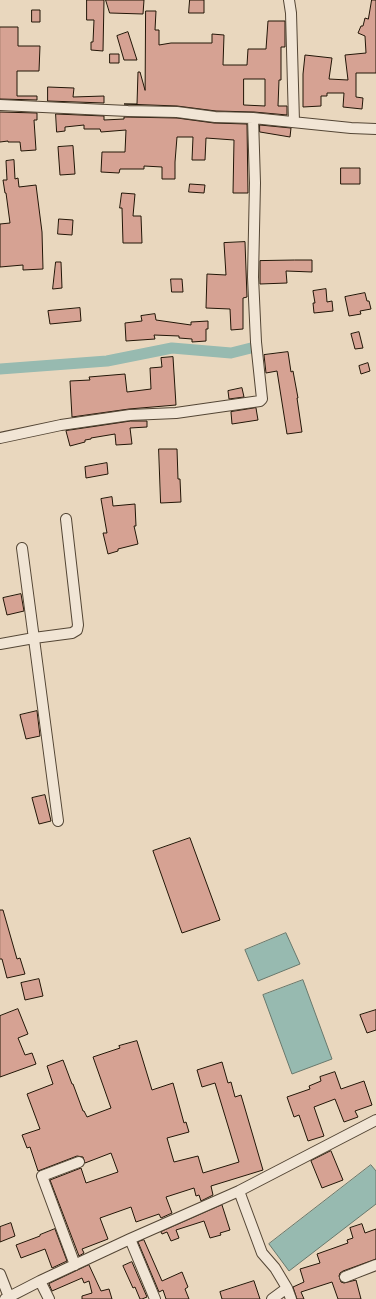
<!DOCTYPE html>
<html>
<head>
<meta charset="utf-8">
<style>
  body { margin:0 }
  canvas { display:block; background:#e9d7be }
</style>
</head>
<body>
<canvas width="376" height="1299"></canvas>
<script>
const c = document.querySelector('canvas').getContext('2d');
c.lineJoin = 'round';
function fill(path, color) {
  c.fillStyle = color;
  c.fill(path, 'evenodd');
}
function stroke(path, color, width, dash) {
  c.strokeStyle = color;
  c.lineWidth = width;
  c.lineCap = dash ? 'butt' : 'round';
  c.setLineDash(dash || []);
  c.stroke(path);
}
const water = new Path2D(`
  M 286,933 L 300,964 L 258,981 L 245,950 Z
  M 303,980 L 332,1059 L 292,1074 L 263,995 Z
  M 371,1165 L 376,1171 L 376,1204 L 289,1271 L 269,1244 Z`);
fill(water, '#97bab0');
stroke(water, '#68786c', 1);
stroke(new Path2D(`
  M 0,369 L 107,361 L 172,348 L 231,353 L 251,348`), '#97bab0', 11);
const building = new Path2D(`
  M 87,0 L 104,0 L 103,51 L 91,50 L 91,42 L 93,42 L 94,20 L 87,20 Z
  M 106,0 L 144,0 L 143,14 L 110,13 Z
  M 190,0 L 204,0 L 204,13 L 189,13 Z
  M 372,0 L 376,0 L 376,73 L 356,73 L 356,97 L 363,98 L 362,109 L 343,107 L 344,93 L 327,93 L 327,96 L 321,96 L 321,106 L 303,107 L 303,74 L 305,55 L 332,58 L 329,79 L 348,80 L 345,55 L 366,53 L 365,36 L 358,33 L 361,26 L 363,26 L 365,18 L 368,19 Z
  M 32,10 L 40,10 L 40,22 L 32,22 Z
  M 146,11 L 156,11 L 155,30 L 159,30 L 159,45 L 171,43 L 212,43 L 212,34 L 224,35 L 223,65 L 247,65 L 248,49 L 266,49 L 268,21 L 285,21 L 285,47 L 281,47 L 281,80 L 279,80 L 278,106 L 287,106 L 287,115 L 254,112 L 216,111 L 177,106 L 124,104 L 137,104 L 138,72 L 140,72 L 145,90 ZM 244,79 L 265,79 L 265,106 L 244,105 Z
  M 0,27 L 18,27 L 18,46 L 40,46 L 39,71 L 17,71 L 17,96 L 37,96 L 37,100 L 0,99 Z
  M 128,32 L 137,60 L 124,60 L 117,36 Z
  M 110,54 L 119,54 L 119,63 L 110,63 Z
  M 48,87 L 74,88 L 73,97 L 104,96 L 104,103 L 48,101 Z
  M 0,112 L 37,113 L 37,120 L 34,120 L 36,150 L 21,151 L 20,142 L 8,142 L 8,141 L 0,142 Z
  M 56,114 L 104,116 L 104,120 L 124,119 L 124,117 L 177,118 L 214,123 L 247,124 L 248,193 L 233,193 L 234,140 L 206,138 L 205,160 L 192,160 L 193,137 L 177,137 L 175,162 L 175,179 L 162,179 L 162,167 L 144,166 L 144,169 L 120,169 L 119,173 L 101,172 L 102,152 L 125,152 L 126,130 L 101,132 L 100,129 L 84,129 L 84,125 L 65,127 L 65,131 L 57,132 Z
  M 260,125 L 291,128 L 290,137 L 260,132 Z
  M 73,146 L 75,174 L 60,175 L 58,147 Z
  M 14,160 L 15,179 L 18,178 L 19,187 L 36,185 L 42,232 L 43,269 L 23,270 L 23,265 L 0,267 L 0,224 L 10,223 L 6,193 L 5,193 L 3,180 L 7,180 L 6,161 Z
  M 341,168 L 360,168 L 360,184 L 341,184 Z
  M 190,184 L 205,185 L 204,193 L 189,192 Z
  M 122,193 L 135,194 L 133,216 L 141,216 L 142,243 L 123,243 L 122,208 L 120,208 Z
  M 59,219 L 73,220 L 72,235 L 58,234 Z
  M 245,242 L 247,297 L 243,298 L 243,329 L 231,330 L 230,309 L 206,308 L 207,274 L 226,275 L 224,243 Z
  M 295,260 L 312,260 L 312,272 L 286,271 L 287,283 L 260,284 L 260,261 Z
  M 56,262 L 61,262 L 62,288 L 53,289 Z
  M 171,279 L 182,279 L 183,292 L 172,292 Z
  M 326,289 L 327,302 L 332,301 L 333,311 L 314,313 L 313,303 L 315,303 L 313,291 Z
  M 365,293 L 367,301 L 369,301 L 371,309 L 360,311 L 361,314 L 349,316 L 345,297 Z
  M 80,308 L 81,321 L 50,324 L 48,311 Z
  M 155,314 L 156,320 L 191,325 L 191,322 L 208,321 L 208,329 L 206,329 L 206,341 L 192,342 L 192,339 L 179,338 L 179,336 L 154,335 L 155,339 L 126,341 L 125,323 L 142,321 L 141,316 Z
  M 359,332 L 363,348 L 355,349 L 351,334 Z
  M 288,352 L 291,372 L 293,371 L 298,398 L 297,398 L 302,432 L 287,434 L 277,371 L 266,373 L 264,355 Z
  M 173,357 L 176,405 L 129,409 L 72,417 L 70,381 L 90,380 L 89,377 L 125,374 L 127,392 L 151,389 L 150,368 L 162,367 L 161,358 Z
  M 368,363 L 370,371 L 361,374 L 359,366 Z
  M 242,388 L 244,397 L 229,399 L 228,391 Z
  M 256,408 L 258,420 L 232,424 L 231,412 Z
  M 131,421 L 147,421 L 147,427 L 130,428 L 132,444 L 116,445 L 115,434 L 91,438 L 91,439 L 85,440 L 85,442 L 70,446 L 66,431 Z
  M 159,449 L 177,449 L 178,479 L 180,479 L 181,502 L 161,503 Z
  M 107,463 L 108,474 L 86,478 L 85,467 Z
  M 112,497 L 113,506 L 135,504 L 136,526 L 134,526 L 138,544 L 118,549 L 118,551 L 108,554 L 103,533 L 107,533 L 101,499 Z
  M 21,594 L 24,611 L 7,615 L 3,598 Z
  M 37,711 L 40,736 L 26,739 L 20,715 Z
  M 45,795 L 51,821 L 39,824 L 32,798 Z
  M 190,838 L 220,920 L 182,933 L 153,851 Z
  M 0,910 L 3,910 L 17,959 L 20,958 L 25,974 L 7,978 L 2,959 L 0,959 Z
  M 39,979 L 43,996 L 25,1000 L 21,983 Z
  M 18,1009 L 28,1034 L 18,1038 L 25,1055 L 32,1053 L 36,1064 L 0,1077 L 0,1016 Z
  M 376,1010 L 376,1030 L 367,1033 L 360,1015 Z
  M 137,1041 L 152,1090 L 173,1083 L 184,1123 L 186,1122 L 189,1132 L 167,1138 L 174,1162 L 198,1156 L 203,1173 L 239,1162 L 215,1083 L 202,1087 L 197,1070 L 222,1062 L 228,1083 L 231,1082 L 235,1097 L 241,1095 L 263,1170 L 211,1186 L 213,1195 L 201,1201 L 199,1195 L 196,1196 L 194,1188 L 166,1197 L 172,1213 L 161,1218 L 159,1214 L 136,1222 L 131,1207 L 100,1218 L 108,1239 L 82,1249 L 84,1253 L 79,1256 L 50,1180 L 81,1168 L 86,1183 L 118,1172 L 111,1153 L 85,1163 L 83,1157 L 77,1156 L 38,1171 L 30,1147 L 27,1148 L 22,1135 L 40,1129 L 27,1094 L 53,1084 L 47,1066 L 63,1060 L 72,1084 L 73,1084 L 83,1111 L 84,1111 L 87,1117 L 111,1108 L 93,1057 L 120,1048 L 119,1046 Z
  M 335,1072 L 341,1089 L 364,1081 L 372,1105 L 355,1111 L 358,1117 L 344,1122 L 335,1099 L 314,1107 L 324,1136 L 308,1141 L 299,1115 L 294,1117 L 287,1097 L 310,1089 L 309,1086 L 321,1081 L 320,1077 Z
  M 331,1151 L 343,1180 L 322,1188 L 311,1161 Z
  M 222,1205 L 230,1230 L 220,1233 L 221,1235 L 210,1238 L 204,1221 L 176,1230 L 179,1238 L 171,1241 L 167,1232 L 162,1234 L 161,1232 Z
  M 11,1223 L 15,1236 L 0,1242 L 0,1227 Z
  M 362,1224 L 365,1233 L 376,1229 L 376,1259 L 343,1271 L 340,1273 L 339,1276 L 341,1282 L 344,1283 L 356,1280 L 361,1299 L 338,1299 L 332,1282 L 301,1292 L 304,1299 L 297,1299 L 293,1287 L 304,1282 L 300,1269 L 320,1263 L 317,1254 L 348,1243 L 347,1240 L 353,1238 L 350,1228 Z
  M 55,1229 L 67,1261 L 52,1268 L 45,1249 L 21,1258 L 16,1245 L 40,1236 L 40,1235 Z
  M 144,1240 L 162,1281 L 182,1272 L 188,1287 L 185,1289 L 189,1299 L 166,1299 L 163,1290 L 159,1292 L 138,1242 Z
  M 132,1262 L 147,1297 L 142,1299 L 140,1299 L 135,1287 L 133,1288 L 123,1266 Z
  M 89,1265 L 101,1291 L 109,1289 L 112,1299 L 82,1299 L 82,1296 L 92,1293 L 89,1281 L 84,1283 L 82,1278 L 52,1291 L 49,1284 Z
  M 254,1281 L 260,1299 L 222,1299 L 220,1292 Z`);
fill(building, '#d6a293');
stroke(building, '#221607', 1);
const minor = new Path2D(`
  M 289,0 L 291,13 L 294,122
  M 0,105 L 128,111 L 177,112 L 215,117 L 253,118
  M 0,438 L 61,425 L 130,415 L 176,413 L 260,401 L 262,399 L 256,342 L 253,277 L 255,183 L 253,118 L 351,128 L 376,129
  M 22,548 L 58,821
  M 0,644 L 34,638 L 72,633 L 77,630 L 78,625 L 66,519
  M 239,1191 L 262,1253 L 275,1268 L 287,1288 L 272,1299
  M 130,1239 L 155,1299
  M 75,1265 L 42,1176 L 79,1162
  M 0,1274 L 9,1297
  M 345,1277 L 376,1265
  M 40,1281 L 49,1299
  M 287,1288 L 291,1299
  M 5,1299 L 40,1281 L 130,1239 L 239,1191 L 376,1120`);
stroke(minor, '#544635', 12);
stroke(minor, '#f1e5d5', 10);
</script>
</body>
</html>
